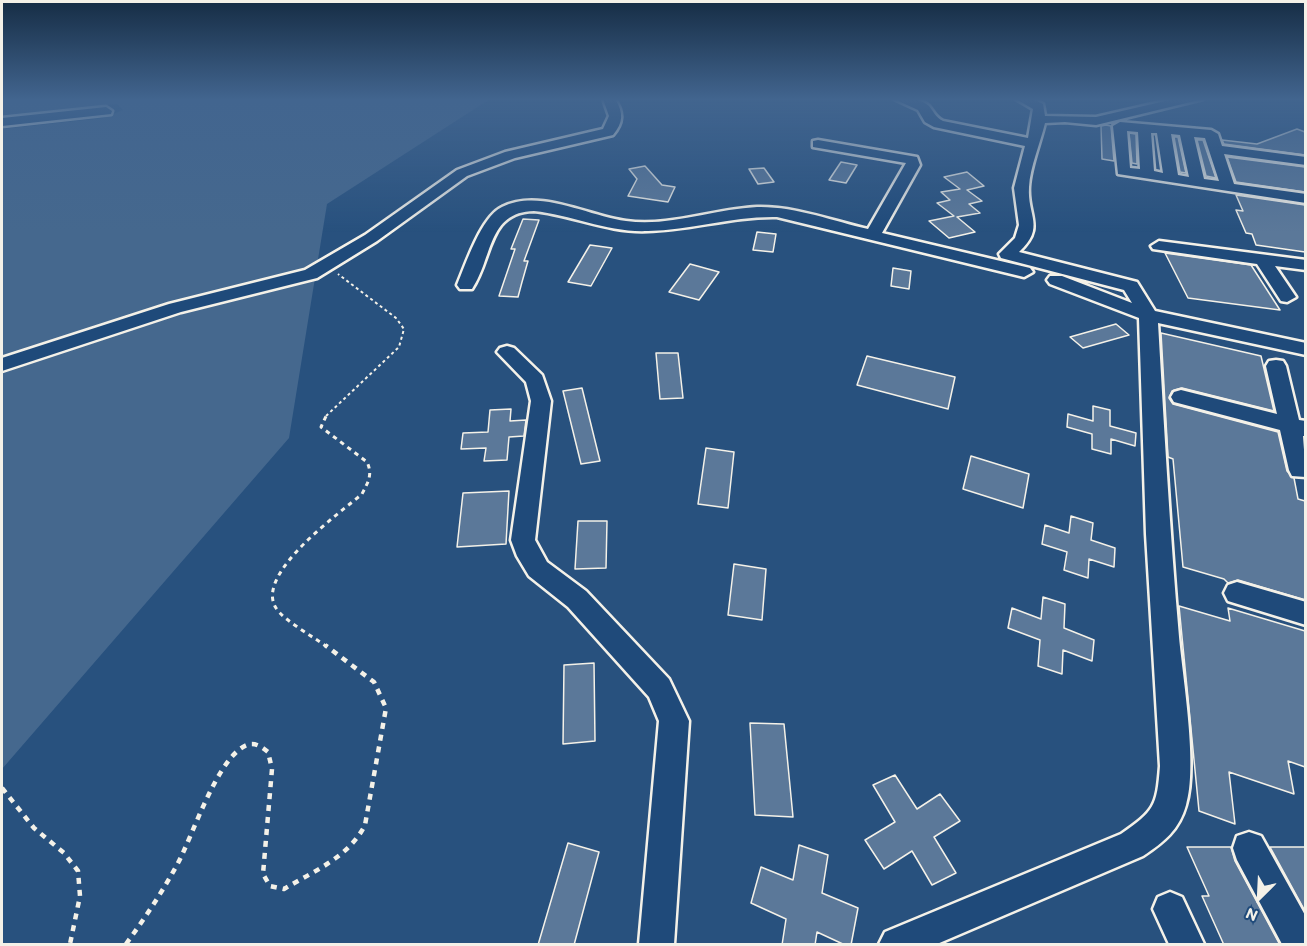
<!DOCTYPE html>
<html>
<head>
<meta charset="utf-8">
<style>
  body { margin:0 }
  #map { position:relative; width:1307px; height:946px; overflow:hidden; background:#28517e; font-family:Itim,sans-serif }
  canvas { display:block }
  .frame { position:absolute; inset:0; border:3px solid #f4f1e8; pointer-events:none }
  .north { position:absolute; left:1229px; top:868px; width:60px; height:60px; -webkit-text-stroke:4px #1f4a7a; paint-order:stroke; rotate:204deg; font-size:16px; font-weight:700; line-height:24px; text-align:center; color:#f4f1e8 }
  .north::after { content:''; display:block; margin:auto; width:21px; height:27px; background:#f4f1e8; clip-path:polygon(50% 0,100% 100%,50% 72%,0 100%) }
</style>
</head>
<body>
<div id="map">
<canvas width="1307" height="946"></canvas>
<div class="frame"></div>
<div class="north">N</div>
</div>
<script>
const c = document.querySelector('canvas').getContext('2d');
c.lineJoin = 'round';
function fill(path, color) {
  c.fillStyle = color;
  c.fill(path, 'evenodd');
}
function stroke(path, color, width, dash) {
  c.strokeStyle = color;
  c.lineWidth = width;
  c.lineCap = dash ? 'butt' : 'round';
  c.setLineDash(dash || []);
  c.stroke(path);
}
fill(new Path2D(`
  M 2,99 L 490,99 L 327,204 L 289,438 L 2,769 L 2,129 L 103,118 L 123,110 L 117,104 L 2,117 Z`), '#45688e');
const building = new Path2D(`
  M 1106,125 L 1111,126 L 1114,161 L 1102,159 L 1101,126 Z
  M 1297,129 L 1305,132 L 1305,155 L 1224,144 L 1222,140 L 1257,144 Z
  M 1129,133 L 1136,134 L 1137,164 L 1132,163 Z
  M 1174,137 L 1178,137 L 1186,173 L 1180,172 Z
  M 1197,140 L 1203,140 L 1216,178 L 1206,176 Z
  M 1227,157 L 1305,167 L 1305,192 L 1236,182 Z
  M 841,162 L 857,165 L 846,183 L 829,180 Z
  M 645,166 L 662,185 L 675,187 L 668,202 L 628,196 L 637,179 L 629,169 Z
  M 764,168 L 774,182 L 758,184 L 749,169 Z
  M 967,172 L 984,186 L 967,190 L 982,201 L 969,204 L 980,213 L 957,217 L 975,232 L 949,238 L 929,221 L 954,216 L 937,203 L 950,200 L 941,192 L 960,189 L 944,177 Z
  M 1236,195 L 1305,205 L 1305,252 L 1256,245 L 1252,234 L 1246,233 L 1236,210 L 1243,211 Z
  M 523,219 L 539,220 L 524,261 L 528,261 L 522,282 L 518,297 L 499,296 L 515,249 L 511,249 Z
  M 757,232 L 776,234 L 773,252 L 753,250 Z
  M 590,245 L 612,248 L 591,286 L 568,282 Z
  M 1165,253 L 1251,265 L 1280,310 L 1188,298 Z
  M 690,264 L 719,272 L 699,300 L 669,292 Z
  M 893,268 L 911,271 L 909,289 L 891,286 Z
  M 1116,324 L 1129,335 L 1083,348 L 1070,337 Z
  M 1161,333 L 1261,356 L 1274,411 L 1182,388 L 1172,391 L 1169,398 L 1173,404 L 1278,432 L 1287,471 L 1294,478 L 1298,499 L 1305,501 L 1305,600 L 1238,580 L 1228,583 L 1224,579 L 1183,567 L 1173,459 L 1168,457 Z
  M 656,353 L 678,353 L 683,398 L 660,399 Z
  M 867,356 L 955,377 L 948,409 L 857,385 Z
  M 582,388 L 600,461 L 581,464 L 563,391 Z
  M 1093,406 L 1110,410 L 1110,426 L 1136,433 L 1135,446 L 1111,439 L 1111,454 L 1092,449 L 1092,434 L 1067,427 L 1068,414 L 1093,421 Z
  M 511,409 L 510,421 L 526,420 L 524,436 L 509,437 L 507,460 L 484,461 L 486,448 L 461,449 L 463,433 L 488,432 L 490,410 Z
  M 706,448 L 734,452 L 728,508 L 698,504 Z
  M 971,456 L 1029,474 L 1023,508 L 963,489 Z
  M 509,491 L 506,544 L 457,547 L 463,493 Z
  M 1071,516 L 1093,523 L 1091,540 L 1115,548 L 1114,567 L 1089,559 L 1088,578 L 1064,570 L 1067,552 L 1042,544 L 1045,525 L 1069,533 Z
  M 578,521 L 607,521 L 606,568 L 575,569 Z
  M 734,564 L 766,569 L 762,620 L 728,615 Z
  M 1043,597 L 1065,604 L 1064,628 L 1094,640 L 1092,661 L 1063,650 L 1062,674 L 1038,666 L 1040,640 L 1008,628 L 1012,608 L 1041,619 Z
  M 1179,606 L 1230,621 L 1228,608 L 1305,631 L 1305,767 L 1288,761 L 1294,794 L 1229,772 L 1235,824 L 1199,811 Z
  M 594,663 L 595,741 L 563,744 L 564,665 Z
  M 750,723 L 784,724 L 793,817 L 755,815 Z
  M 895,775 L 917,809 L 940,794 L 960,821 L 934,837 L 956,873 L 932,885 L 912,851 L 884,869 L 865,840 L 895,822 L 873,785 Z
  M 568,843 L 599,852 L 574,945 L 538,945 Z
  M 799,845 L 828,855 L 822,893 L 858,908 L 851,945 L 845,945 L 817,932 L 815,945 L 782,945 L 786,919 L 751,903 L 761,867 L 793,880 Z
  M 1187,847 L 1231,847 L 1235,861 L 1280,945 L 1224,945 L 1202,896 L 1209,896 Z
  M 1270,847 L 1305,847 L 1305,911 Z`);
fill(building, '#5b7899');
stroke(building, '#f4f1e8', 1.5);
const minor = new Path2D(`
  M 603,99 L 615,99 C 624,113 623,123 613,135 L 515,158 L 467,176 L 377,241 L 317,278 L 181,312 L 2,371 L 2,358 L 169,304 L 305,270 L 365,235 L 457,170 L 505,152 L 603,129 L 609,116 Z
  M 894,99 C 905,99 921,98 929,106 C 934,112 935,117 943,121 L 1028,138 L 1033,109 L 1016,99 L 1033,99 L 1043,104 L 1045,116 L 1096,117 L 1174,99 L 1203,99 L 1096,125 L 1065,122 L 1045,123 C 1040,144 1030,167 1029,187 C 1027,216 1046,227 1019,252 L 1137,282 L 1155,311 L 1306,343 L 1306,355 L 1158,323 C 1164,428 1170,532 1179,637 C 1183,680 1198,767 1186,805 C 1179,830 1164,842 1143,856 L 937,944 L 879,944 L 885,932 L 1121,834 C 1154,811 1157,807 1160,766 L 1146,534 L 1139,318 L 1050,284 L 1047,280 L 1050,276 L 1062,276 L 1132,303 L 1124,290 L 1001,258 L 999,254 L 1015,238 L 1019,225 L 1014,188 L 1025,146 L 934,127 L 925,122 L 918,110 Z
  M 106,107 L 112,111 L 111,114 L 2,126 L 2,118 Z
  M 1120,122 L 1211,130 L 1218,134 L 1222,146 L 1306,157 L 1306,165 L 1224,154 L 1234,184 L 1306,194 L 1306,203 L 1118,174 L 1113,126 ZM 1127,131 L 1138,132 L 1140,169 L 1130,168 ZM 1151,133 L 1157,133 L 1163,173 L 1154,171 ZM 1171,134 L 1180,135 L 1189,177 L 1178,175 ZM 1194,137 L 1205,138 L 1219,181 L 1204,179 Z
  M 818,140 L 917,157 L 920,165 L 882,233 L 1030,268 L 1033,272 L 1024,277 L 777,217 C 733,216 691,230 648,231 C 609,233 572,215 534,211 C 487,212 493,258 472,289 L 460,289 L 457,285 C 466,264 481,217 502,207 C 539,188 588,216 626,221 C 670,227 714,209 757,207 C 794,206 833,221 868,229 L 906,163 L 813,147 L 813,141 Z
  M 1159,241 L 1306,260 L 1306,270 L 1275,266 L 1296,297 L 1287,302 L 1281,301 L 1257,264 L 1153,249 L 1151,246 Z
  M 507,346 L 514,348 L 542,375 L 551,401 L 535,540 L 547,562 L 586,591 L 669,679 L 689,721 L 674,944 L 639,944 L 659,721 L 649,697 L 568,607 L 529,576 L 517,556 L 511,540 L 531,401 L 526,382 L 497,352 L 500,348 Z
  M 1276,360 L 1283,361 L 1286,366 L 1299,420 L 1306,421 L 1306,436 L 1303,436 L 1306,477 L 1292,476 L 1289,470 L 1280,430 L 1174,402 L 1171,397 L 1174,392 L 1181,390 L 1277,414 L 1266,366 L 1269,361 Z
  M 1237,582 L 1306,602 L 1306,625 L 1228,601 L 1224,593 L 1228,585 Z
  M 1249,832 L 1261,836 L 1306,917 L 1306,944 L 1282,944 L 1237,860 L 1233,848 L 1237,836 Z
  M 1170,892 L 1182,897 L 1204,944 L 1169,944 L 1153,909 L 1158,897 Z`);
stroke(minor, '#f4f1e8', 5);
stroke(new Path2D(`
  M 326,416 L 399,347 L 404,329 L 396,318 L 338,274`), '#f4f1e8', 2, [3, 3]);
stroke(new Path2D(`
  M 327,647 C 314,637 283,620 276,608 C 254,574 340,513 362,494 C 368,482 373,475 367,462 L 321,427 L 327,414`), '#f4f1e8', 3, [4.5, 4.5]);
stroke(new Path2D(`
  M 2,788 L 34,828 L 64,853 L 78,871 L 80,896 L 70,944
  M 126,944 C 145,918 163,891 178,863 C 193,835 218,756 247,745 C 255,742 262,747 268,752 L 272,769 L 263,874 L 270,886 L 284,889 C 314,871 349,857 365,825 L 386,708 L 374,682 L 325,645`), '#f4f1e8', 4.5, [6, 6]);
fill(minor, '#1f4a7a');
const sky = c.createLinearGradient(0, 0, 0, 232);
sky.addColorStop(0, '#162d45');
sky.addColorStop(0.43, '#42658f');
sky.addColorStop(1, '#42658f00');
c.fillStyle = sky;
c.fillRect(0, 0, 1307, 232);
</script>
</body>
</html>
